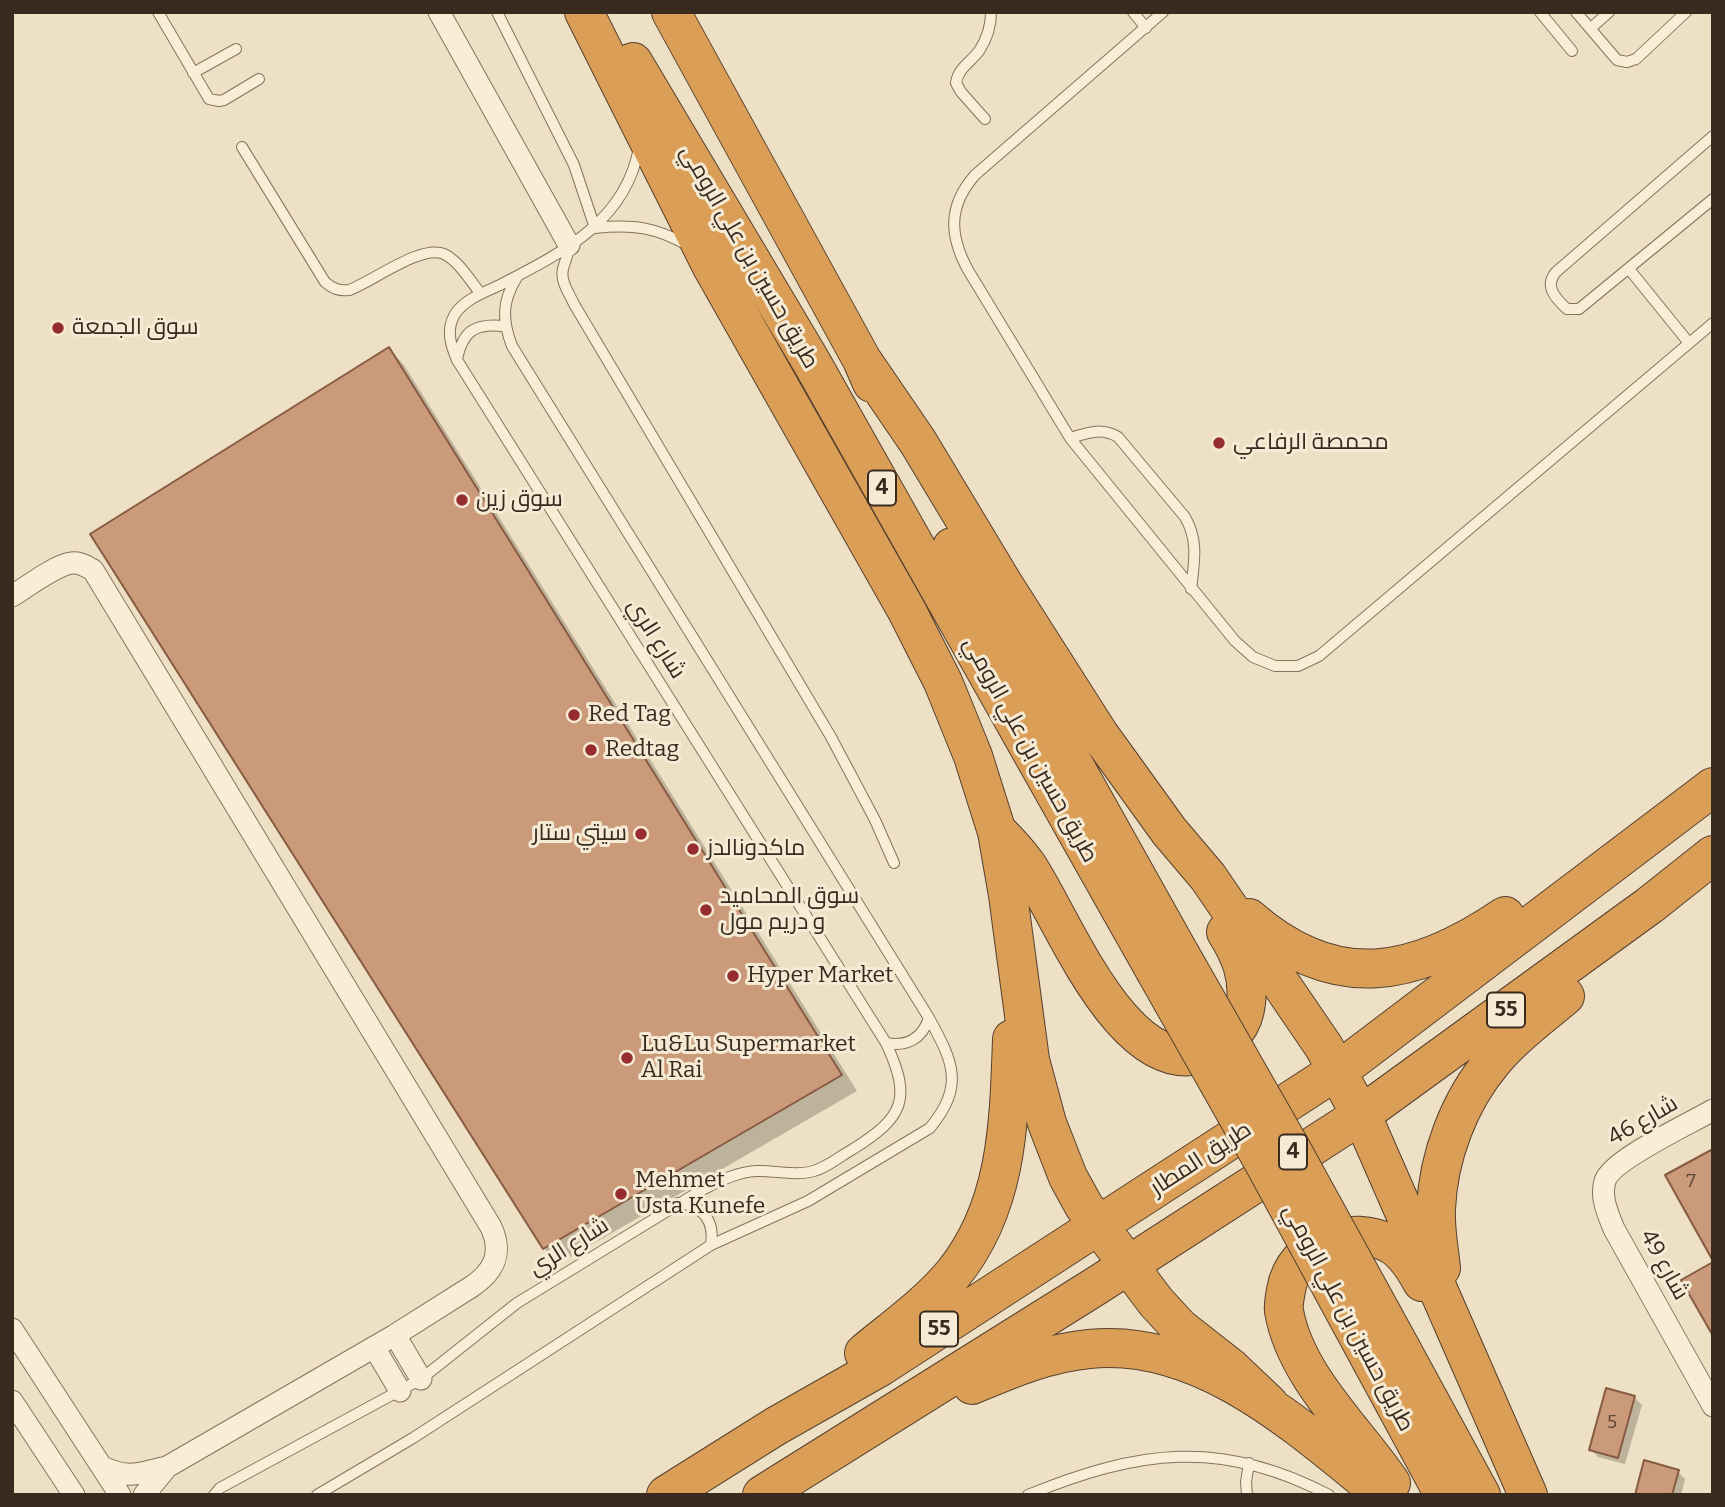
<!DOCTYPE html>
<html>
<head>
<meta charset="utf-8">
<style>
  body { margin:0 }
  #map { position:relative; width:1725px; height:1507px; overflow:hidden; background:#ede0c4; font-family:Bitter,serif }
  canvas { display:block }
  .frame { position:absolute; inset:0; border:14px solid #382a1f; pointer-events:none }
</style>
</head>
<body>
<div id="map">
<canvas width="1725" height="1507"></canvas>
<div class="frame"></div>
</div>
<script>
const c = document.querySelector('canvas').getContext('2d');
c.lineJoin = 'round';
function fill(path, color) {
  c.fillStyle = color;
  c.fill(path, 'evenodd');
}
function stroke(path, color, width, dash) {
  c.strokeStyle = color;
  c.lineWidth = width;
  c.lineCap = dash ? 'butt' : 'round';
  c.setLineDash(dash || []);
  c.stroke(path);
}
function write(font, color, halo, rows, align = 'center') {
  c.font = font + ' Bitter,Cairo,serif';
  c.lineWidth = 6;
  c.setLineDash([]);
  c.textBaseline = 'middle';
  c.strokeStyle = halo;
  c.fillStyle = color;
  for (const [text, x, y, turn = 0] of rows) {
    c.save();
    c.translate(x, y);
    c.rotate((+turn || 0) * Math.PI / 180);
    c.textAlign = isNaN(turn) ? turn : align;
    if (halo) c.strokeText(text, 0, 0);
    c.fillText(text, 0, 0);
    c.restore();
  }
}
fill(new Path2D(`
  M 389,349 L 404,365 L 857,1091 L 560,1263 L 544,1248 Z
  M 1634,1397 L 1642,1405 L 1625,1464 L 1598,1457 L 1591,1449 Z
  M 1678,1472 L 1685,1479 L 1681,1495 L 1637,1495 Z`), '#0003');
const building = new Path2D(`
  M 389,347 L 842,1075 L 543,1249 L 90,534 Z
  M 1713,1149 L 1713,1261 L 1665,1175 Z
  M 1713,1262 L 1713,1336 L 1681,1280 Z
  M 1606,1388 L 1635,1396 L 1618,1458 L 1589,1450 Z
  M 1644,1460 L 1679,1470 L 1672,1495 L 1635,1495 Z`);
fill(building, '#ca9a7b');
stroke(building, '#865b41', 2);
const lane = new Path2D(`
  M 158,12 L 209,99 L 219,101 L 224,100 L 259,79
  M 497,12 L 574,165 L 595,228
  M 1133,12 L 1146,28
  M 1163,12 L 975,175 C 948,206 949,235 968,270 L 1070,438 L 1235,641 L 1253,657 L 1275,666 L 1298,666 L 1319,656 L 1713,323
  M 1540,12 L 1572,51
  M 1576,12 L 1617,60 L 1627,62 L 1636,59 L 1686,12
  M 1591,28 L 1609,12
  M 193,73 L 236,49
  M 985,119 L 961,92 L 956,83 C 958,68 971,62 979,51 C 987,39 991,26 991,12
  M 1713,136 L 1556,272 C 1544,286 1555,298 1567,309 L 1579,309 L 1713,199
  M 242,147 L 325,282 C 333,289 339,291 349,290 C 372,282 421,244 444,254 C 459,261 471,282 481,294
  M 595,228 C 633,224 656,227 689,246
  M 569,245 C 569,254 565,260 563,269 C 560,281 569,293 574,304 L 831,737 L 875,820 L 894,863
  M 1629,269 L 1689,343
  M 457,359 C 463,330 476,323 504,326
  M 1070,438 C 1087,433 1101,427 1118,437 L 1185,517 C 1199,541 1194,563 1191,589
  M 886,1043 C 907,1047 922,1039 929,1018
  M 678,1203 C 702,1205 715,1220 711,1245
  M 214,1495 L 220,1488 L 421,1379 L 517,1303 L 700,1191 C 718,1182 736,1172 756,1171 C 774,1170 792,1176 810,1172 C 825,1169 839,1157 853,1149 C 904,1117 912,1099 886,1043 L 457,360 C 450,344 446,329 455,314 C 465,299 485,292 500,285 C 561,253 625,223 639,148
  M 317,1495 L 413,1438 L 711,1245 L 808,1201 L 930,1128 C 965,1085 953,1062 929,1018 L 512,346 C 502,320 502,301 517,277
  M 1028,1495 C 1138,1450 1221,1438 1329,1495
  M 1247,1495 L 1246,1482 L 1249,1463`);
const street = new Path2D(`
  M 439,12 L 569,245
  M 12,596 C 27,587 55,565 72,563 C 80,562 86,566 93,570 L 491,1227 C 503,1253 494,1272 471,1287 L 395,1335 L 167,1467 C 138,1473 132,1480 102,1467
  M 1713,1110 C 1691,1123 1611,1160 1605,1181 C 1600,1197 1608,1214 1614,1229 L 1713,1406
  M 12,1329 L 120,1495
  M 395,1335 L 421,1379
  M 374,1347 L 400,1391
  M 12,1401 L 74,1495
  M 144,1495 L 167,1467`);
const highway = new Path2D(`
  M 584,12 L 712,267 L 907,611 L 943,682 L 973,756 L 997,832 L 1008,895 L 1030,1060 L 1047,1123 L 1068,1177 L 1084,1206 L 1156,1302 L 1180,1328 L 1231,1368 L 1269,1404
  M 671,12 L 862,360 L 872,383
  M 633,62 L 812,363 L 1154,969
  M 862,360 L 918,442 L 1004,585 L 1099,734 L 1169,831 L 1208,877 L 1324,1047 L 1367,1127 L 1528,1495
  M 952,547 L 1180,954
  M 999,833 C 1009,843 1018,853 1027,865 C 1063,918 1126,1088 1210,1051 C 1230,1043 1244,1024 1246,1003 C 1249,976 1240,954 1226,932
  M 1249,918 C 1336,994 1415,977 1505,916
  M 1441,1268 C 1439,1249 1435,1229 1436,1209 C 1438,1157 1459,1101 1493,1061 C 1514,1036 1540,1017 1565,996
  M 1403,1352 L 1481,1495
  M 864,1353 C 894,1328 928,1304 953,1274 C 1008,1206 1009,1123 1012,1039
  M 1373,1364 L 1444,1495
  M 972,1385 C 1010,1369 1047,1353 1089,1349 C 1203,1337 1301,1429 1383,1495
  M 1391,1483 C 1355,1430 1295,1376 1284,1311 C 1283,1304 1285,1297 1286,1290 C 1294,1243 1352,1222 1392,1245 C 1405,1253 1415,1269 1422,1282
  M 666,1495 L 776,1426 L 880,1367 L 1350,1062 L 1713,787
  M 762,1495 L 1096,1286 L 1361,1115 L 1650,905 L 1713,855`);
stroke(lane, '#87725b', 12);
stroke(street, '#87725b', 23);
stroke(highway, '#55402f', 40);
stroke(lane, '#f8eed7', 10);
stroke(street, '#f8eed7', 21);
stroke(highway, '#da9e57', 38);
const highwayBridge = new Path2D(`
  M 1180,954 L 1293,1152 L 1403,1352
  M 1154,969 L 1265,1165 L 1373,1364`);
stroke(highwayBridge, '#55402f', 40, []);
stroke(highwayBridge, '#da9e57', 38);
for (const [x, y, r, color] of [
  [58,328,7,"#952c2f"],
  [1219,443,7,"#952c2f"],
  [462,500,7,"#952c2f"],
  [574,715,7,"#952c2f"],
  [591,750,7,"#952c2f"],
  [641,834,7,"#952c2f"],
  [693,849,7,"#952c2f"],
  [706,910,7,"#952c2f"],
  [733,976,7,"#952c2f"],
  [627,1058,7,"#952c2f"],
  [621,1194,7,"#952c2f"]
]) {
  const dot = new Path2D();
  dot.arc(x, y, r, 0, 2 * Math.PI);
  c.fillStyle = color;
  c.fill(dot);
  stroke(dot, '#f5ead4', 2.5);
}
write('19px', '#5c4636', null, [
  ["7",1691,1182],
  ["5",1612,1423]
]);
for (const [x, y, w] of [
  [882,488,28],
  [1506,1010,38],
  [1293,1152,28],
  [939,1329,38]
]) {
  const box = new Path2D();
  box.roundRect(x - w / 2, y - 17.5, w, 35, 5);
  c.fillStyle = '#f5ead4';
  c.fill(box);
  stroke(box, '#382a1f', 2);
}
write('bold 21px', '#382a1f', null, [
  ["4",882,488],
  ["55",1506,1010],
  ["4",1293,1152],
  ["55",939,1329]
]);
write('23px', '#382a1f', '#f5ead4', [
  ["طريق حسين بن علي الرومي",749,257,60],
  ["شارع الري",656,639,58],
  ["طريق حسين بن علي الرومي",1030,750,61],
  ["شارع 46",1643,1121,-30],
  ["طريق المطار",1201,1159,-33],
  ["شارع الري",569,1247,-32],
  ["شارع 49",1664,1265,61],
  ["طريق حسين بن علي الرومي",1348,1318,62]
]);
write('23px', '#382a1f', '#f5ead4', [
  ["سوق الجمعة",72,328],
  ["محمصة الرفاعي",1233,443],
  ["سوق زين",476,500],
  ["Red Tag",588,715],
  ["Redtag",605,750],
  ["سيتي ستار",627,834,"right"],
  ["ماكدونالدز",707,849],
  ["سوق المحاميد",720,897],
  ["و دريم مول",720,923],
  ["Hyper Market",747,976],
  ["Lu&Lu Supermarket",641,1045],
  ["Al Rai",641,1071],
  ["Mehmet",635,1181],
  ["Usta Kunefe",635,1207]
], 'left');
</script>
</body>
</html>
